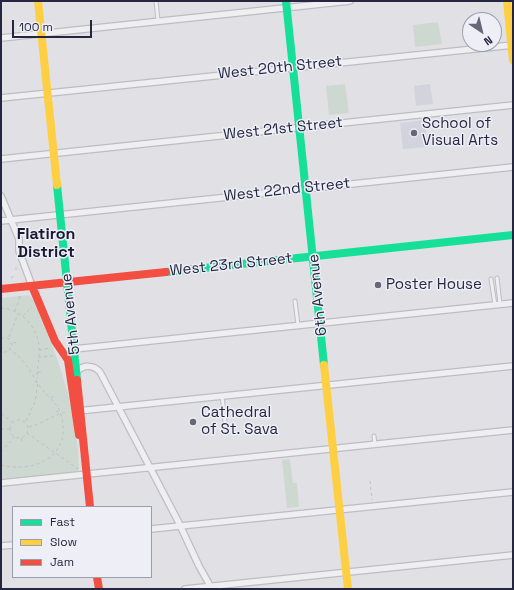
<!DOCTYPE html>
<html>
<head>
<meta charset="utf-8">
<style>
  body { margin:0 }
  #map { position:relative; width:514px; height:590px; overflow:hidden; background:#e0e0e5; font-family:"Space Grotesk",sans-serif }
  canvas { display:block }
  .frame { position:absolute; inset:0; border:2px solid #252740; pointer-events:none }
  .legend { position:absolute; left:12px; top:506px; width:140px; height:72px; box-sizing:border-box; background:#edeef6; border:1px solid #9d9ead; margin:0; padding:5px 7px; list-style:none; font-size:12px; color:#252740 }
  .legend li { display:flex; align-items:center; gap:8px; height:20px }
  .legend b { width:20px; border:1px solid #9d9ead }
  .north { position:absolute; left:462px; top:12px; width:40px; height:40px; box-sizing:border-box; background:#edeef6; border:1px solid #9d9ead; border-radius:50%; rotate:145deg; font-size:11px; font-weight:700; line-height:16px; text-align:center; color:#252740 }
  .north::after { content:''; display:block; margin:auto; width:14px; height:18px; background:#66687a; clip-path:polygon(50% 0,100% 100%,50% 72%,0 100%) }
  .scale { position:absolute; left:12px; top:20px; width:80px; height:18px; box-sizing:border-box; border:2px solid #252740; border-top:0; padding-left:5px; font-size:12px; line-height:14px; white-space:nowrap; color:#252740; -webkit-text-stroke:3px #edeef6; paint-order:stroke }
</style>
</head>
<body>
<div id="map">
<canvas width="514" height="590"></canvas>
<div class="frame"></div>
<ul class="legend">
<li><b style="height:5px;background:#16e098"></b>Fast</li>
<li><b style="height:5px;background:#ffcf43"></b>Slow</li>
<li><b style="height:5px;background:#f24e42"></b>Jam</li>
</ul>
<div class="north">N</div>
<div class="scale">100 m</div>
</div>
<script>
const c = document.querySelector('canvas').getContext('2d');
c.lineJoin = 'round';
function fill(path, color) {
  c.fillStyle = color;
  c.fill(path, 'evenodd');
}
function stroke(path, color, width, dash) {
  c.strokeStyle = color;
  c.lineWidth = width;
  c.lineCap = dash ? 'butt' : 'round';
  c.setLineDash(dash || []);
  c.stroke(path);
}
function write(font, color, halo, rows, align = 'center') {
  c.font = font + ' "Space Grotesk",sans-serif';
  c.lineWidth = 3;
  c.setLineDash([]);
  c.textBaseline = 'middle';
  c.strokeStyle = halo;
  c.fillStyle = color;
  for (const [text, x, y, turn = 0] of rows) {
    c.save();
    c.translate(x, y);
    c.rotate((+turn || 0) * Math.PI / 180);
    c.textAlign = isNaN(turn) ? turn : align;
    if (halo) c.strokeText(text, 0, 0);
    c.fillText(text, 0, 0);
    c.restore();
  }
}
fill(new Path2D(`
  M 430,84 L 433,104 L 416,106 L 414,86 Z
  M 425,120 L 427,147 L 403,149 L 400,123 Z`), '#d3d3de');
fill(new Path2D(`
  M 438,22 L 442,44 L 415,47 L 413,25 Z
  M 345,84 L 349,113 L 329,115 L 326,86 Z
  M 29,295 C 35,300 38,311 41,319 C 62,366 78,417 79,469 L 77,472 L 1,480 L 1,298 Z
  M 290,459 L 293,483 L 297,483 L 299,507 L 287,508 L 282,460 Z`), '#cdd9d0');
const lane = new Path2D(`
  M 156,1 L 158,21
  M 497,278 L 500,304
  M 491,279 L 495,305
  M 295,301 L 298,325
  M 222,396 L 225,422
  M 374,436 L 375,445`);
const street = new Path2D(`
  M 1,38 L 350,1
  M 1,98 L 513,45
  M 1,159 L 513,105
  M 1,196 L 19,239 L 19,251 L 32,286
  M 1,221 L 513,167
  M 74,349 L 513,303
  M 77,372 C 83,364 94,365 100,372 L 178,521 L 199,566 L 212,589
  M 78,411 L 513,366
  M 1,483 L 513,430
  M 151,529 L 513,492
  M 1,546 L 13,545
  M 185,589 L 513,555`);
stroke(lane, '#bdbdc3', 5);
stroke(street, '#bdbdc3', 8);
stroke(new Path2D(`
  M 1,233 L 1,234
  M 53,254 L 54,250
  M 16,270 L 16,266
  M 11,278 L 14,276
  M 18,297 L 21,297
  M 1,308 C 20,309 37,326 39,345 C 40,356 37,368 37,379
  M 15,311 L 20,298
  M 23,316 L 32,307
  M 9,337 L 18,314
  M 1,338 L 8,338 L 12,345 L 9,351 L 1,353
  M 13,343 L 18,342
  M 39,350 L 50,348
  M 38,357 L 53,356
  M 38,372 L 42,373
  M 51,398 L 54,396
  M 56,411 L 60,413
  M 1,414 L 12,422
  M10 429a9 9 0 1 1 18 0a9 9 0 1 1-18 0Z
  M 26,421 L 35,402 L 38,382 L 35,382
  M 29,427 C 43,424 55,413 68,412
  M 1,429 L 9,429
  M 27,433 L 78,469
  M 21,438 L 22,443
  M 1,452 L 14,437
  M 1,465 C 35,474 73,455 61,415 C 58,403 48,397 41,388 C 30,372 27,362 11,350
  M 370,481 L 372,500`), '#bfbfc5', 1, [3, 3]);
stroke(lane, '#efeff2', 3);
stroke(street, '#efeff2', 5.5);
stroke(new Path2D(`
  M 286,1 L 324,365
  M 57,185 L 77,380
  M 166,272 L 513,235`), '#16e098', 8);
stroke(new Path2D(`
  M 38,1 L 57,185
  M 507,1 L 513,60
  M 324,365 L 348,589`), '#ffcf43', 8);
stroke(new Path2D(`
  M 32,286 L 55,341 L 68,360 L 79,435
  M 1,289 L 166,272
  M 77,380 L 90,507
  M 97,577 L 99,589`), '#f24e42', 8);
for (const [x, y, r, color] of [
  [414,133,4,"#66687a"],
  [378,285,4,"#66687a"],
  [193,422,4,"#66687a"]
]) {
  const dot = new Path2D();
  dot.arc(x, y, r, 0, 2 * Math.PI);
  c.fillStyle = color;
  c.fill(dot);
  stroke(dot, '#edeef6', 1.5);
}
write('15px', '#252740', '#edeef6', [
  ["West 20th Street",280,68,-6],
  ["West 21st Street",283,129,-6],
  ["West 22nd Street",287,190,-6],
  ["West 23rd Street",231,265,-6],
  ["6th Avenue",318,295,-96],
  ["5th Avenue",71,314,-96]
]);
write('15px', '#252740', '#edeef6', [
  ["School of",422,124],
  ["Visual Arts",422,141],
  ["Poster House",386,285],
  ["Cathedral",201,413],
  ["of St. Sava",201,430]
], 'left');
write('bold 16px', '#181931', '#edeef6', [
  ["Flatiron",46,235],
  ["District",46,253]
]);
</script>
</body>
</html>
